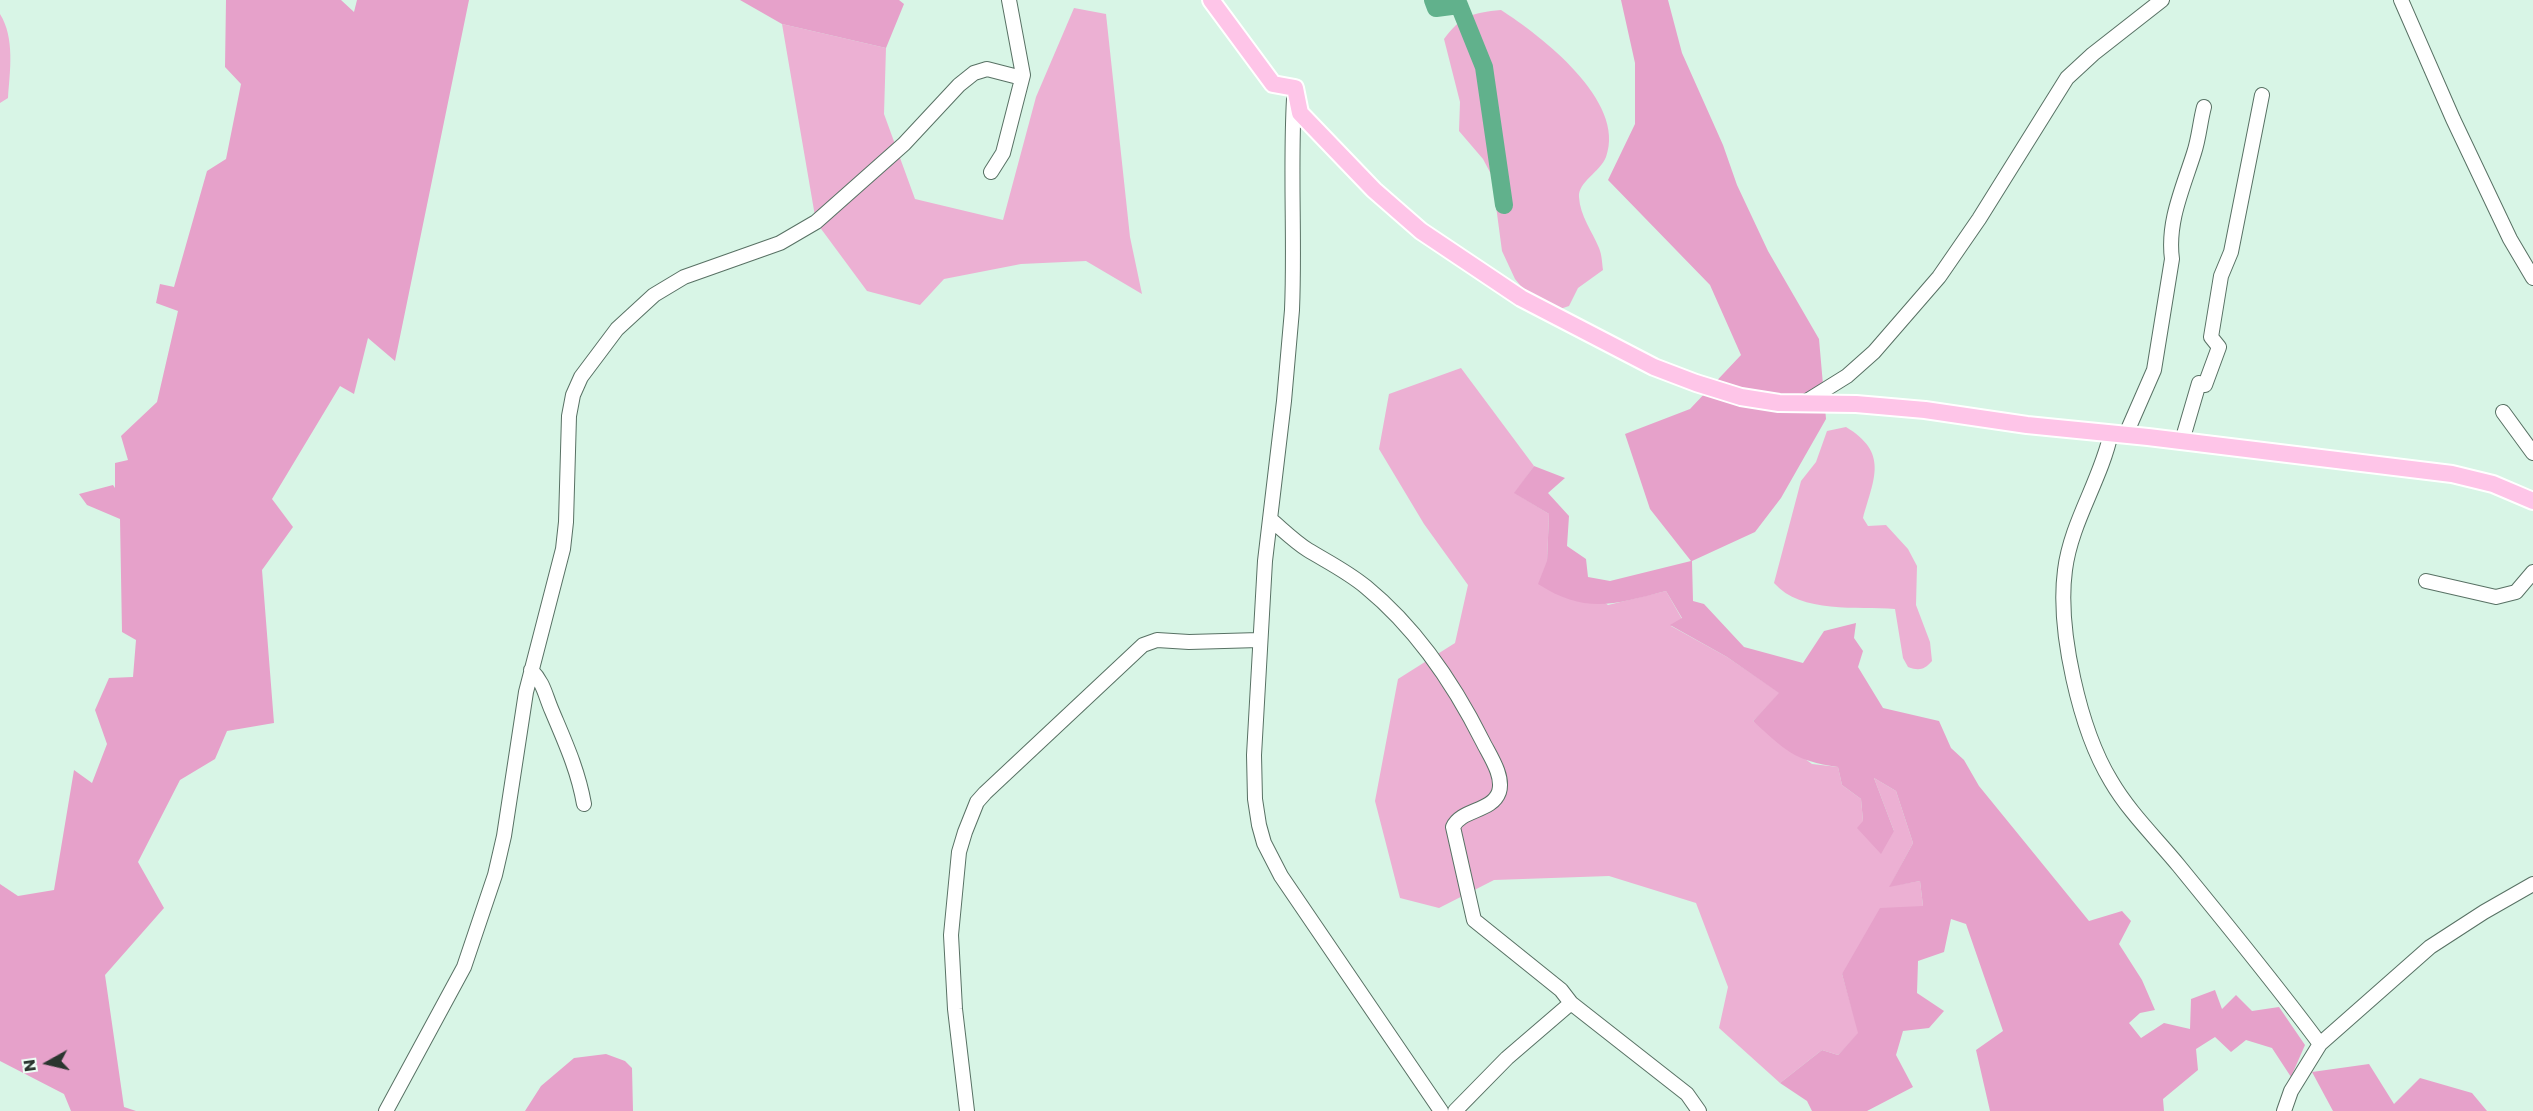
<!DOCTYPE html>
<html>
<head>
<meta charset="utf-8">
<style>
  body { margin:0 }
  #map { position:relative; width:2533px; height:1111px; overflow:hidden; background:#d8f5e6; font-family:Poppins,sans-serif }
  canvas { display:block }
  .north { position:absolute; left:18px; top:1033px; width:60px; height:60px; -webkit-text-stroke:4px #eefff6; paint-order:stroke; rotate:262deg; font-size:16px; font-weight:700; line-height:24px; text-align:center; color:#2a352f }
  .north::after { content:''; display:block; margin:auto; width:21px; height:27px; background:#2a352f; clip-path:polygon(50% 0,100% 100%,50% 72%,0 100%) }
</style>
</head>
<body>
<div id="map">
<canvas width="2533" height="1111"></canvas>
<div class="north">N</div>
</div>
<script>
const c = document.querySelector('canvas').getContext('2d');
c.lineJoin = 'round';
function fill(path, color) {
  c.fillStyle = color;
  c.fill(path, 'evenodd');
}
function stroke(path, color, width, dash) {
  c.strokeStyle = color;
  c.lineWidth = width;
  c.lineCap = dash ? 'butt' : 'round';
  c.setLineDash(dash || []);
  c.stroke(path);
}
fill(new Path2D(`
  M 1074,8 L 1106,14 L 1130,237 L 1142,294 L 1086,261 L 1021,264 L 944,279 L 920,305 L 867,291 L 816,222 L 782,24 L 886,48 L 884,114 L 915,199 L 1003,220 L 1036,97 Z
  M 1501,10 C 1540,35 1627,101 1606,157 C 1600,172 1578,182 1579,197 C 1580,216 1592,231 1599,248 C 1602,255 1602,263 1603,270 L 1578,288 L 1569,306 L 1557,310 L 1529,296 L 1515,279 L 1502,251 L 1492,176 L 1483,159 L 1459,131 L 1460,102 L 1444,39 C 1462,15 1472,13 1501,10 Z
  M 0,14 C 15,38 10,71 8,98 L 0,103 Z
  M 1461,368 L 1534,466 L 1515,493 L 1549,514 L 1547,561 L 1608,605 L 1666,591 L 1682,619 L 1671,626 L 1727,657 L 1780,693 L 1753,721 L 1812,764 L 1838,767 L 1842,785 L 1861,799 L 1863,821 L 1894,831 L 1874,778 L 1896,791 L 1913,843 L 1890,886 L 1920,881 L 1923,906 L 1842,974 L 1859,1033 L 1838,1055 L 1822,1050 L 1780,1083 L 1719,1028 L 1728,987 L 1696,903 L 1609,876 L 1494,880 L 1439,908 L 1400,898 L 1375,801 L 1398,679 L 1455,643 L 1468,585 L 1424,524 L 1379,449 L 1389,394 Z
  M 1846,427 C 1889,453 1874,478 1863,518 L 1868,526 L 1886,525 L 1908,549 L 1917,566 L 1916,605 L 1930,642 L 1932,661 C 1924,670 1919,671 1908,667 L 1903,658 L 1895,609 C 1858,606 1801,614 1774,583 L 1801,481 L 1816,462 L 1827,431 Z`), '#ecb0d3');
fill(new Path2D(`
  M 226,0 L 341,0 L 354,12 L 357,0 L 469,0 L 395,361 L 368,338 L 354,394 L 340,386 L 272,499 L 293,527 L 262,570 L 274,723 L 227,731 L 215,759 L 180,780 L 138,862 L 164,908 L 105,975 L 124,1107 L 136,1111 L 71,1111 L 64,1094 L 0,1061 L 0,884 L 18,896 L 54,890 L 74,770 L 92,783 L 107,744 L 95,710 L 109,678 L 133,677 L 136,640 L 122,632 L 120,519 L 87,505 L 79,494 L 113,485 L 115,488 L 115,463 L 128,460 L 121,436 L 157,402 L 178,311 L 156,303 L 160,284 L 174,287 L 207,171 L 226,159 L 241,84 L 225,67 Z
  M 740,0 L 899,0 L 904,4 L 886,48 L 782,24 Z
  M 1621,0 L 1668,0 L 1682,53 L 1723,145 L 1737,185 L 1768,251 L 1819,339 L 1826,419 L 1781,498 L 1755,532 L 1692,561 L 1693,601 L 1704,604 L 1744,647 L 1803,663 L 1824,631 L 1856,623 L 1854,638 L 1863,651 L 1858,667 L 1883,708 L 1939,721 L 1951,748 L 1964,760 L 1979,786 L 2089,921 L 2122,911 L 2131,921 L 2119,944 L 2142,980 L 2155,1010 L 2140,1013 L 2129,1023 L 2141,1038 L 2164,1023 L 2190,1029 L 2191,999 L 2215,990 L 2222,1009 L 2236,995 L 2252,1011 L 2279,1007 L 2305,1045 L 2291,1077 L 2272,1048 L 2246,1040 L 2231,1052 L 2215,1037 L 2196,1049 L 2198,1070 L 2163,1099 L 2164,1111 L 1990,1111 L 1976,1050 L 2003,1031 L 1966,924 L 1951,919 L 1944,952 L 1918,961 L 1917,993 L 1944,1011 L 1929,1028 L 1903,1031 L 1896,1055 L 1913,1087 L 1867,1111 L 1812,1111 L 1807,1101 L 1780,1083 L 1822,1050 L 1838,1055 L 1858,1033 L 1842,974 L 1880,908 L 1923,906 L 1920,881 L 1889,887 L 1913,843 L 1896,791 L 1874,778 L 1894,831 L 1881,854 L 1857,828 L 1863,821 L 1861,799 L 1842,785 L 1838,767 C 1794,761 1785,750 1753,721 L 1779,693 L 1727,657 L 1670,625 L 1682,618 L 1666,591 C 1615,604 1586,615 1538,584 L 1547,561 L 1549,514 L 1514,493 L 1534,466 L 1565,478 L 1548,493 L 1569,516 L 1567,546 L 1586,559 L 1588,577 L 1610,581 L 1691,561 L 1650,509 L 1625,434 L 1690,409 L 1741,355 L 1710,285 L 1608,180 L 1635,124 L 1635,63 Z
  M 606,1054 L 625,1061 L 632,1068 L 633,1111 L 525,1111 L 541,1086 L 574,1058 Z
  M 2369,1064 L 2394,1104 L 2420,1078 L 2472,1093 L 2487,1111 L 2333,1111 L 2312,1072 Z`), '#e6a1ca');
stroke(new Path2D(`
  M 1433,0 L 1436,8 L 1459,5 L 1484,67 L 1504,205`), '#61b18c', 18);
const minor = new Path2D(`
  M 2401,0 L 2453,119 L 2510,239 L 2533,278
  M 1294,99 C 1290,170 1295,240 1292,310 L 1284,401 L 1265,561 L 1254,755 L 1255,799 L 1259,825 L 1264,843 L 1281,876 L 1441,1111
  M 991,172 L 1003,153 L 1023,75 L 1009,0
  M 1802,404 L 1847,376 L 1874,352 L 1939,277 L 1979,219 L 2067,78 L 2093,54 L 2162,0
  M 2503,412 L 2533,453
  M 2111,433 C 2101,480 2071,522 2065,570 C 2057,630 2080,730 2111,781 C 2129,812 2156,838 2179,866 C 2227,925 2275,983 2320,1044
  M 2126,434 L 2154,370 L 2172,259 C 2167,222 2183,188 2194,153 C 2199,138 2200,122 2204,107
  M 2182,441 L 2199,383 L 2205,385 L 2219,347 L 2211,337 L 2221,276 L 2231,252 L 2262,95
  M 1270,519 C 1282,529 1295,542 1308,550 C 1328,562 1348,572 1366,587 C 1416,628 1454,684 1483,742 C 1490,756 1504,776 1499,792 C 1492,812 1461,809 1453,827 L 1474,920 L 1561,990 L 1571,1003 L 1687,1094 L 1699,1111
  M 2426,581 L 2496,597 L 2516,592 L 2533,572
  M 531,670 C 544,683 545,695 552,711 C 565,742 578,770 584,804
  M 386,1111 L 464,967 L 495,875 L 504,836 L 526,692 L 563,549 L 566,522 L 569,416 L 573,395 L 581,377 L 617,329 L 654,295 L 684,277 L 780,243 L 816,222 L 904,144 L 959,85 L 974,73 L 987,69 L 1022,78
  M 967,1111 L 955,1009 L 951,935 L 959,852 L 965,832 L 977,802 L 985,793 L 1143,645 L 1157,640 L 1189,642 L 1259,640
  M 1455,1111 L 1507,1058 L 1571,1003
  M 2284,1111 L 2291,1091 L 2320,1044 L 2430,947 L 2484,912 L 2533,884`);
const major = new Path2D(`
  M 1211,0 L 1273,84 L 1295,88 L 1300,113 L 1374,190 L 1421,231 L 1521,298 L 1654,367 L 1696,383 L 1741,397 L 1779,403 L 1856,404 L 1925,410 L 2027,425 L 2148,437 L 2452,474 L 2493,484 L 2533,501`);
stroke(minor, '#587164', 16);
stroke(major, '#fff', 20);
stroke(minor, '#fff', 14);
stroke(major, '#fec5e8', 16);
</script>
</body>
</html>
